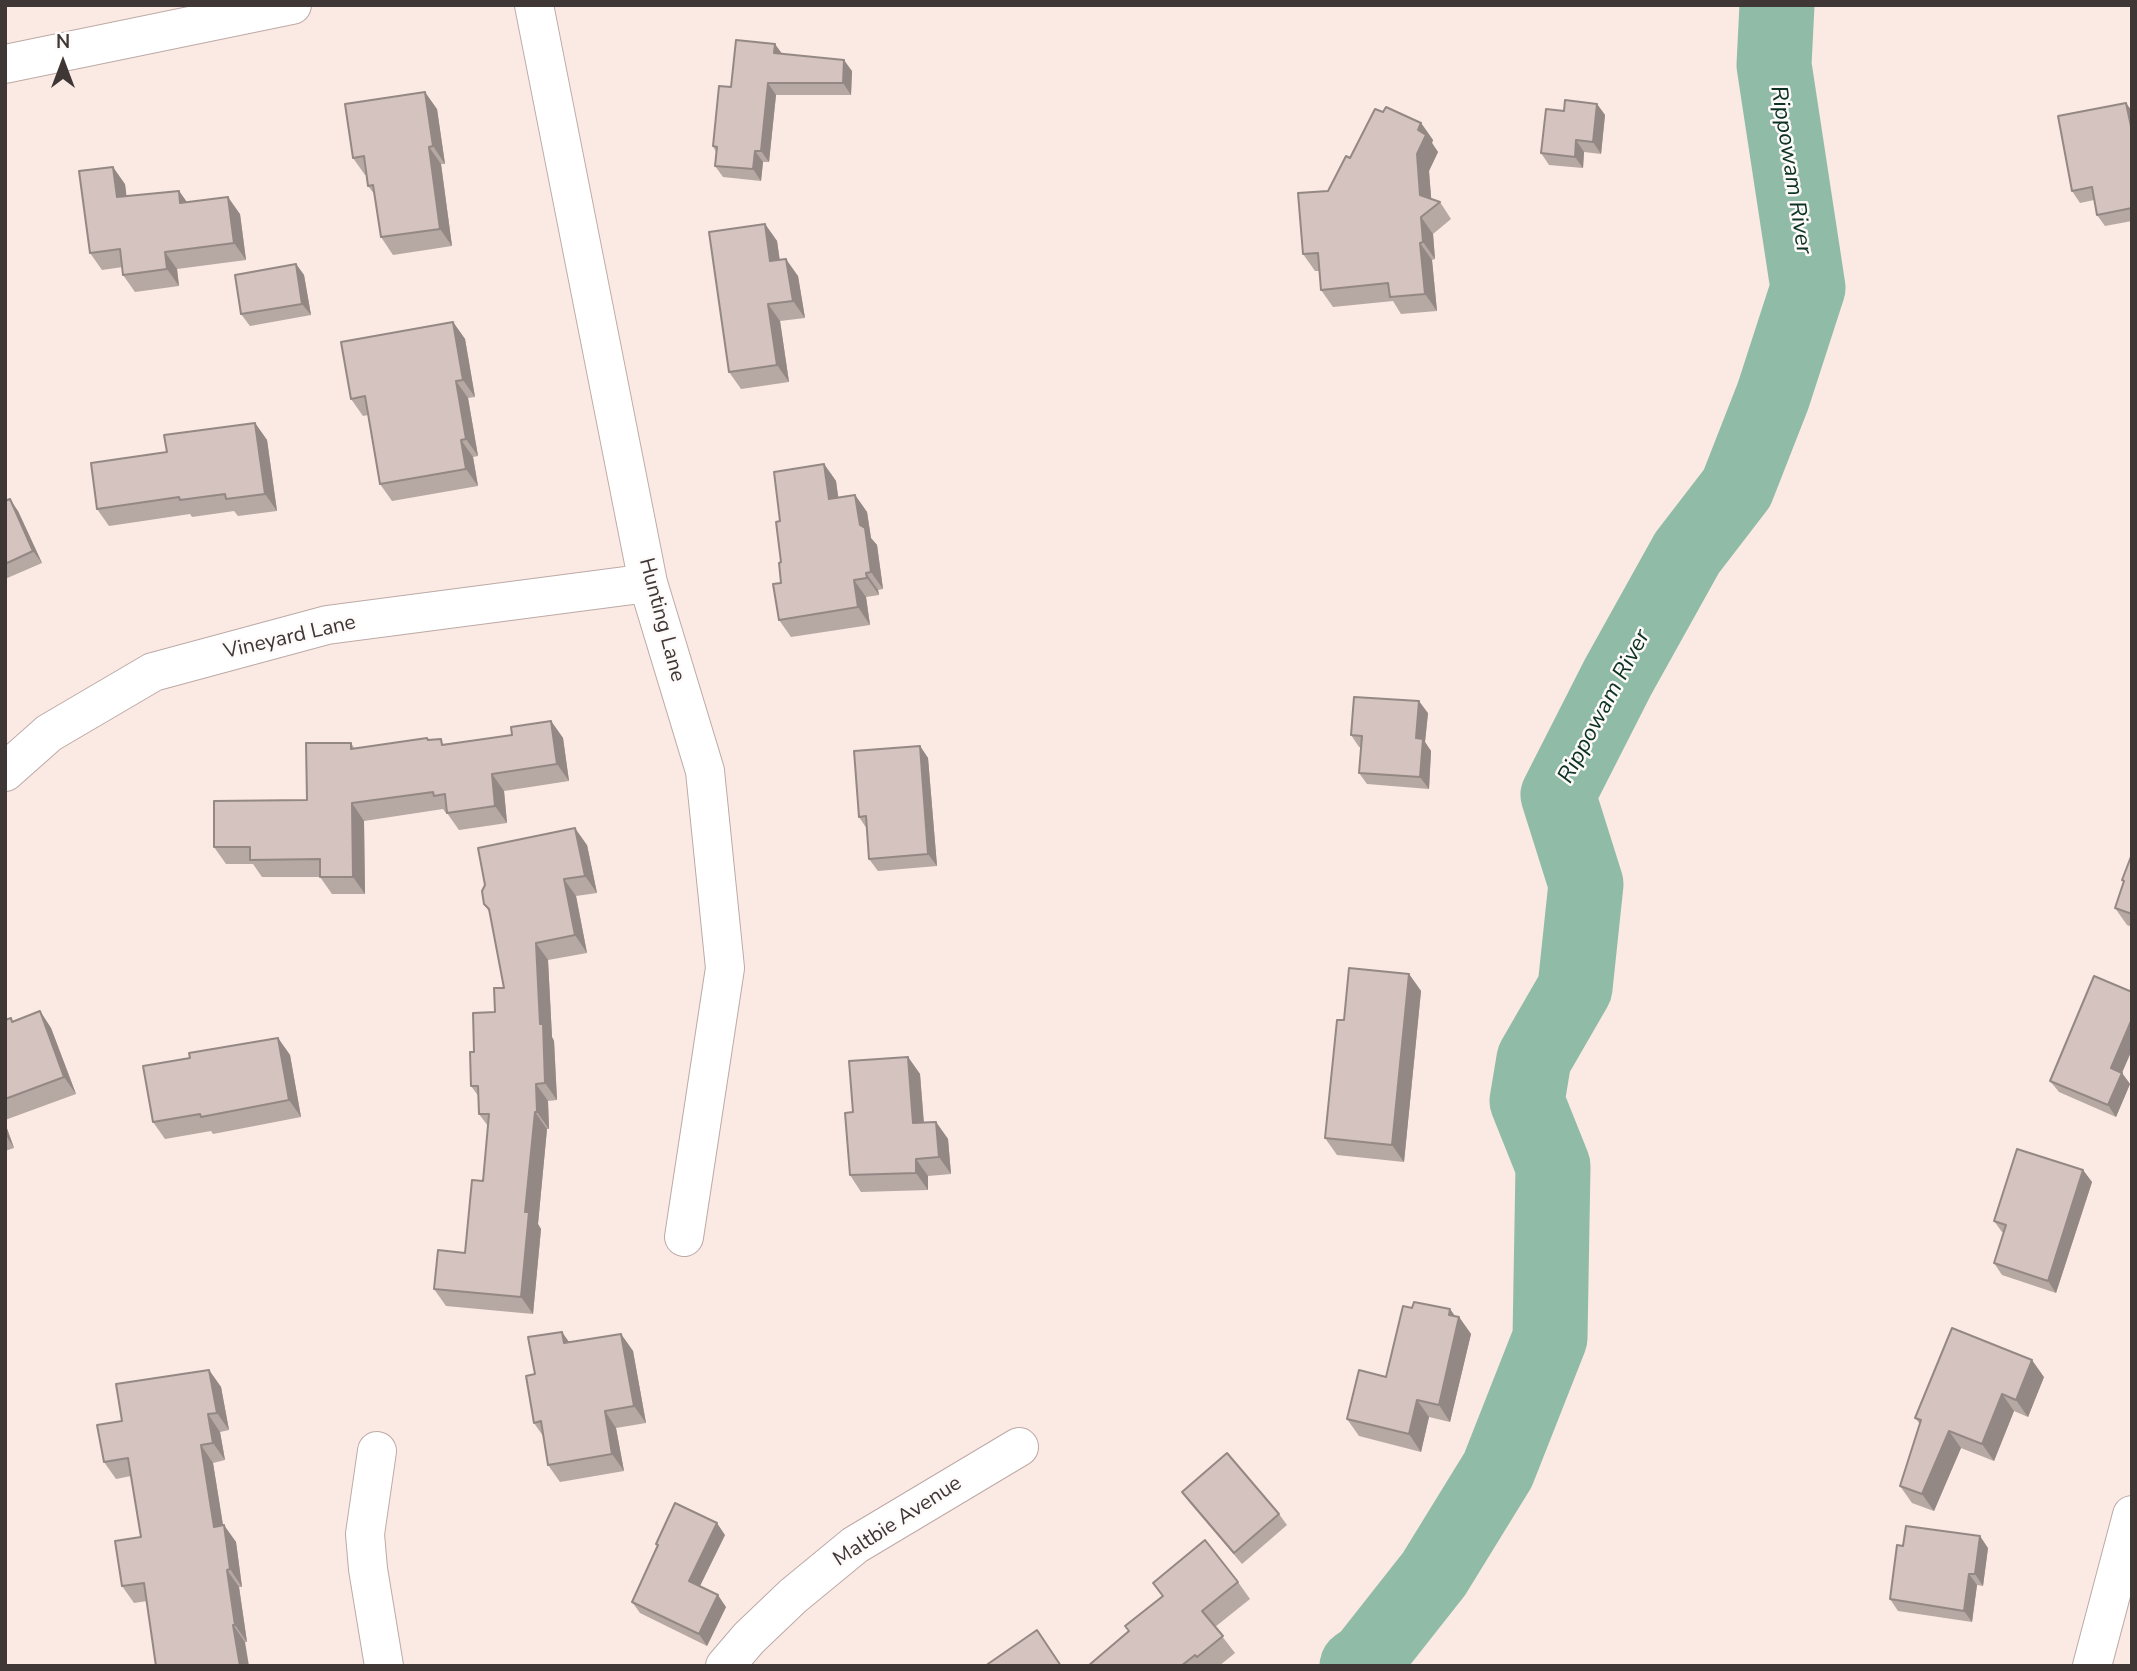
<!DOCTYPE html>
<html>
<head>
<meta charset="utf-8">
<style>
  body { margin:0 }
  #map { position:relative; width:2137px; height:1671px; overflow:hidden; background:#fbe9e4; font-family:"Nunito Sans",sans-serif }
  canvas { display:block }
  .frame { position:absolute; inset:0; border:7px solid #3e3735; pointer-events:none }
  .north { position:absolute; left:28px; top:28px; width:70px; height:70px; -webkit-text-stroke:5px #fdfaf9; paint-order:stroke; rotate:0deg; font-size:19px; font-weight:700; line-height:28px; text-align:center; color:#3e3735 }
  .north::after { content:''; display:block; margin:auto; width:24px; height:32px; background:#3e3735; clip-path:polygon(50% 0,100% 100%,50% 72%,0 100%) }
</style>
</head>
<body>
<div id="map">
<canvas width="2137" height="1671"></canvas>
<div class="frame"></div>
<div class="north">N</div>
</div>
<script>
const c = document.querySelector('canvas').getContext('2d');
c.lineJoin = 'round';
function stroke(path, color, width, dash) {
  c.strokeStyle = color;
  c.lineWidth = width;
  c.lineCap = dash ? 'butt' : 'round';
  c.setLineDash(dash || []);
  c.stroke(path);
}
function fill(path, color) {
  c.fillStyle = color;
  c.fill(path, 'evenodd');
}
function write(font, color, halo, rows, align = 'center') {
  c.font = font + ' "Nunito Sans",sans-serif';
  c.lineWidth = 5;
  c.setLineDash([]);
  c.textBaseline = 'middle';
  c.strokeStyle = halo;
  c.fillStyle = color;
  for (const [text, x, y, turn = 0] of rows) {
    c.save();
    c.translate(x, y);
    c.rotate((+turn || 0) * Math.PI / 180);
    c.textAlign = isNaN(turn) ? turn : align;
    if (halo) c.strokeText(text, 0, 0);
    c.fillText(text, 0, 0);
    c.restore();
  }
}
stroke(new Path2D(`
  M 1357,1666 L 1367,1659 L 1434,1574 L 1498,1470 L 1550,1338 L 1553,1166 L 1527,1101 L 1534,1059 L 1575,988 L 1586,884 L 1558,795 L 1618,677 L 1687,553 L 1737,488 L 1773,396 L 1808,288 L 1774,65 L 1777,5`), '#90bca7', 75);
const street = new Path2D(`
  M 534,5 L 648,583 L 705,771 L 725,968 L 684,1237
  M 5,64 L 292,5
  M 5,772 L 49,733 L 153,672 L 327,625 L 648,583
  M 377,1451 L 365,1534 L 368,1569 L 384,1666
  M 725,1666 L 749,1638 L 793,1596 L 855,1545 L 1019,1447
  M 2092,1666 L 2132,1515`);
stroke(street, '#bcaaa6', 40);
stroke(street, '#fff', 38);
fill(new Path2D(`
  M 781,54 L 852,71 L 851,95 L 776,95 L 769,162 L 763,162 L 761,181 L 723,177 L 715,166 L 716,152 L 713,146 L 731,87 Z
  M 1597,104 L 1605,115 L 1601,154 L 1584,152 L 1583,168 L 1549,165 L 1541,153 L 1564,111 Z
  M 437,109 L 445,164 L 441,164 L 452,246 L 393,255 L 381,237 L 375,195 L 368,186 L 367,175 L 365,175 L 353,158 Z
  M 2132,111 L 2132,221 L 2105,226 L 2097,215 L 2094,200 L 2080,203 L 2072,191 Z
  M 1383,112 L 1421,123 L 1433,140 L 1432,143 L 1438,152 L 1429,171 L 1431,199 L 1440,202 L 1451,219 L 1433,234 L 1435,259 L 1432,260 L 1437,311 L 1401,314 L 1393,301 L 1333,307 L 1321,290 L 1319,271 L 1315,271 L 1303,254 L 1328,191 Z
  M 125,184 L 126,196 L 179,191 L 187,202 L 240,214 L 246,260 L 177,269 L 179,286 L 135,292 L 123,275 L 123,267 L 102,270 L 90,253 Z
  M 765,224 L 777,241 L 780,260 L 798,276 L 805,318 L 780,321 L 789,382 L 741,389 L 729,372 Z
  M 296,264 L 304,275 L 311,315 L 250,326 L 241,314 Z
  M 453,322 L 465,339 L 475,397 L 468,398 L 478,456 L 473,457 L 478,486 L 392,501 L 380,484 L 368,415 L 363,416 L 351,399 Z
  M 255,423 L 267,440 L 277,511 L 238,516 L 234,511 L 192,517 L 190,514 L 109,526 L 97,509 L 167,452 Z
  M 824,464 L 836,481 L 838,498 L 855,495 L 867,512 L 871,538 L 877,545 L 883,589 L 878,590 L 879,595 L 866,597 L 870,625 L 791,637 L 779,620 L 781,583 L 780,521 Z
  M 5,501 L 18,511 L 42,563 L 5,579 Z
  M 1428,713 L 1425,742 L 1431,751 L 1429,789 L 1367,784 L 1359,773 L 1361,747 L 1359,747 L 1351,735 Z
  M 551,721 L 563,738 L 569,781 L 504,791 L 507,823 L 459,830 L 447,813 L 446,813 L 443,809 L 364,821 L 365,894 L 332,894 L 320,877 L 262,877 L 253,864 L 226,864 L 214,847 L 307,800 L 351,743 L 355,749 L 429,740 L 444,744 L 512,735 Z
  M 920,746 L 928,758 L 937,866 L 878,871 L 869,859 L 867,829 L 859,817 Z
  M 587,845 L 597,893 L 576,896 L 587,953 L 548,960 L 552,1037 L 554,1041 L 557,1100 L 548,1101 L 549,1129 L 547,1129 L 538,1224 L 541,1229 L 533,1314 L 446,1306 L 434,1289 L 465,1253 L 483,1181 L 488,1126 L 479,1114 L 479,1097 L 471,1086 L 474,1052 L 495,1012 L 504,988 L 490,913 L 484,904 Z
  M 2132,854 L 2132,927 L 2127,925 L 2115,908 L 2124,882 L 2122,880 Z
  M 1409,974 L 1421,991 L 1404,1162 L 1337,1155 L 1325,1138 L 1344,1020 Z
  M 40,1011 L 51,1028 L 76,1094 L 5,1120 L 5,1020 L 13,1021 Z
  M 278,1038 L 290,1055 L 301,1117 L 213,1134 L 211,1131 L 165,1139 L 153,1122 L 190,1058 Z
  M 908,1057 L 920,1074 L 924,1122 L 936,1122 L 948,1139 L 951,1174 L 928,1176 L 928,1190 L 861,1192 L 850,1175 L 853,1112 Z
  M 2122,1073 L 2130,1084 L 2116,1117 L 2059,1092 L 2050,1081 Z
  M 5,1123 L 14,1148 L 5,1151 Z
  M 2083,1170 L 2092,1182 L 2056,1293 L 2002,1275 L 1994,1263 L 2004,1233 L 2002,1232 L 1994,1221 Z
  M 1412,1308 L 1450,1309 L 1455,1316 L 1459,1317 L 1471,1334 L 1450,1422 L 1429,1417 L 1421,1452 L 1359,1436 L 1347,1419 L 1386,1377 Z
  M 621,1334 L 633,1351 L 646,1423 L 616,1428 L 624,1471 L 560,1482 L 548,1465 L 543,1436 L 534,1423 L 535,1374 L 569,1343 Z
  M 209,1370 L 221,1387 L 229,1430 L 220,1432 L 225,1460 L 213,1463 L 223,1525 L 236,1542 L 242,1587 L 239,1587 L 247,1642 L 245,1642 L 147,1601 L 134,1603 L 122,1586 L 141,1537 L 131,1476 L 116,1479 L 104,1462 L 122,1421 Z
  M 2044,1377 L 2028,1417 L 2014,1411 L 1994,1461 L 1961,1448 L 1934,1511 L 1912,1503 L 1900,1486 L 1920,1424 L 1915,1418 Z
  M 1182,1492 L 1279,1514 L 1287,1525 L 1242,1564 L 1190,1503 Z
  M 725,1535 L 700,1586 L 726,1607 L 707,1646 L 640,1613 L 632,1602 L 658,1547 L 656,1544 Z
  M 1988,1548 L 1983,1586 L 1977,1585 L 1972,1622 L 1898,1611 L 1890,1599 Z
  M 1238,1582 L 1250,1599 L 1215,1627 L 1235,1653 L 1219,1666 L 1088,1666 L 1129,1631 L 1162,1596 L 1153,1583 Z`), '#b6a8a3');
fill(new Path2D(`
  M 775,44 L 783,55 L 774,53 Z
  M 844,60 L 852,71 L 851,95 L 843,83 Z
  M 768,83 L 776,95 L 769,162 L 761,151 Z
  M 425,92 L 437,109 L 445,164 L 433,146 Z
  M 2126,103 L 2132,111 L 2132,131 Z
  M 1597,104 L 1605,115 L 1601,154 L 1593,142 Z
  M 1421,123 L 1433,140 L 1432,143 L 1438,152 L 1429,171 L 1432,208 L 1420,195 L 1417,154 L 1418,130 Z
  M 1576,140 L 1584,152 L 1583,168 L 1575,157 Z
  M 429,147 L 441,164 L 452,246 L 440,229 Z
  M 755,151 L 763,162 L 761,181 L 753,169 Z
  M 113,167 L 125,184 L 129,215 L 117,197 Z
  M 179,191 L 191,208 L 180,203 Z
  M 228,197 L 240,214 L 246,260 L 234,243 Z
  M 1421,217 L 1433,234 L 1435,259 L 1423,242 Z
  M 765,224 L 777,241 L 782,278 L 770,261 Z
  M 1420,243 L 1432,260 L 1437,311 L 1425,294 Z
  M 165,252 L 177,269 L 179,286 L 167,269 Z
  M 786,259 L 798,276 L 805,318 L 793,301 Z
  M 296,264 L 304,275 L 311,315 L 302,304 Z
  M 768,304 L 780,321 L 789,382 L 777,365 Z
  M 453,322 L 465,339 L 475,397 L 463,380 Z
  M 456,381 L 468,398 L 478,456 L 466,439 Z
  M 255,423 L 267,440 L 277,511 L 265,494 Z
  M 461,440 L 473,457 L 478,486 L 466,469 Z
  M 824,464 L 836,481 L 841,516 L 829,499 Z
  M 855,495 L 867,512 L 871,538 L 877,545 L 883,589 L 871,572 L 860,525 Z
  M 10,499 L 18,511 L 42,563 L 33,551 Z
  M 866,573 L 878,590 L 879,595 L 867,578 Z
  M 854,580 L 866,597 L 870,625 L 858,607 Z
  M 1419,701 L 1428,713 L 1425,742 L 1431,751 L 1429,789 L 1420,777 L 1416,738 Z
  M 551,721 L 563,738 L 569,781 L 557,764 Z
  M 920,746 L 928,758 L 937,866 L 928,854 Z
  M 492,774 L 504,791 L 507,823 L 495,806 Z
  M 352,803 L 364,821 L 365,894 L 353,877 Z
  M 575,828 L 587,845 L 597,893 L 585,876 Z
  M 564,879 L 576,896 L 587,953 L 575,935 Z
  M 536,943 L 548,960 L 552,1037 L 554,1041 L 557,1100 L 545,1083 L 540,1024 Z
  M 1409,974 L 1421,991 L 1404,1162 L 1392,1145 Z
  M 40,1011 L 51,1028 L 76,1094 L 64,1077 Z
  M 2132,1019 L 2132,1050 L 2122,1073 L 2130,1084 L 2116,1117 L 2108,1105 L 2111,1068 Z
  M 278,1038 L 290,1055 L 301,1117 L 289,1100 Z
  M 908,1057 L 920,1074 L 925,1140 L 913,1123 Z
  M 536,1084 L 548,1101 L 549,1129 L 537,1112 Z
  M 535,1112 L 547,1129 L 538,1224 L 541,1229 L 533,1314 L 521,1297 L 525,1212 Z
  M 936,1122 L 948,1139 L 951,1174 L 939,1157 Z
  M 5,1123 L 14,1148 L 5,1134 Z
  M 916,1159 L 928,1176 L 928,1190 L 916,1173 Z
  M 2083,1170 L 2092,1182 L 2056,1293 L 2048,1281 Z
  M 1450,1309 L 1458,1321 L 1459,1317 L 1471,1334 L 1450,1422 L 1439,1405 Z
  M 562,1332 L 574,1349 L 564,1343 Z
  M 621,1334 L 633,1351 L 646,1423 L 634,1406 Z
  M 2032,1360 L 2044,1377 L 2028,1417 L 2016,1400 Z
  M 209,1370 L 221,1387 L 229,1430 L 217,1413 Z
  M 2002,1394 L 2014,1411 L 1994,1461 L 1982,1444 Z
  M 1417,1400 L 1429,1417 L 1421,1452 L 1409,1434 Z
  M 605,1411 L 616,1428 L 624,1471 L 612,1454 Z
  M 208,1414 L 220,1432 L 225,1460 L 213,1443 Z
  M 1949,1431 L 1961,1448 L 1934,1511 L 1922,1494 Z
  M 201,1445 L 213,1463 L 226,1544 L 214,1527 Z
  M 717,1523 L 725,1535 L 697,1592 L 689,1581 Z
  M 224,1525 L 236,1542 L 242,1587 L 230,1569 Z
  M 1980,1536 L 1988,1548 L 1983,1586 L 1975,1574 Z
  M 227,1570 L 239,1587 L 247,1642 L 235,1625 Z
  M 1969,1574 L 1977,1585 L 1972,1622 L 1964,1611 Z
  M 718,1595 L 726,1607 L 707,1646 L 699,1634 Z
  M 233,1625 L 245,1642 L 249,1666 L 240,1666 Z
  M 5,1651 L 7,1666 L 5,1666 Z`), '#948885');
const building = new Path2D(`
  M 736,40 L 775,44 L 774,53 L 844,60 L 843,83 L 768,83 L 761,151 L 755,151 L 753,169 L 715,166 L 717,147 L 713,146 L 719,86 L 731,87 Z
  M 425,92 L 433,146 L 429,147 L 440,229 L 381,237 L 373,185 L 368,186 L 364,156 L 353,158 L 345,104 Z
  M 1565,100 L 1597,104 L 1593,142 L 1576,140 L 1575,157 L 1541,153 L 1546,109 L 1564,111 Z
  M 2126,103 L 2132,131 L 2132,208 L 2097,215 L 2092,187 L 2072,191 L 2058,116 Z
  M 1386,107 L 1421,123 L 1418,130 L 1426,135 L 1417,154 L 1420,195 L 1440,202 L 1421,217 L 1423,242 L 1420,243 L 1425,294 L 1390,297 L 1388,283 L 1321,290 L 1318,253 L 1303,254 L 1298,193 L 1328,191 L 1346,156 L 1350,158 L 1375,109 L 1383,112 Z
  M 113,167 L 117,197 L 179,191 L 180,203 L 228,197 L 234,243 L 165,252 L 167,269 L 123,275 L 120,249 L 90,253 L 79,171 Z
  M 765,224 L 770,261 L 786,259 L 793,301 L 768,304 L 777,365 L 729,372 L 709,232 Z
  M 296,264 L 302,304 L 241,314 L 235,275 Z
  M 453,322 L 463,380 L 456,381 L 466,439 L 461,440 L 466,469 L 380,484 L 365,396 L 351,399 L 341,342 Z
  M 255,423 L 265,494 L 226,499 L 225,494 L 180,500 L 179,497 L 97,509 L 91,463 L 167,452 L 164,435 Z
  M 824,464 L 829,499 L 855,495 L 860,525 L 865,528 L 871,572 L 866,573 L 867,578 L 854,580 L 858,607 L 779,620 L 773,584 L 781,583 L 779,563 L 781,562 L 776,522 L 780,521 L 774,472 Z
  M 10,499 L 33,551 L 5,564 L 5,501 Z
  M 1354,697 L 1419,701 L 1416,738 L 1423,739 L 1420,777 L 1359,773 L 1362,736 L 1351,735 Z
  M 551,721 L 557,764 L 492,774 L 495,806 L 447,813 L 445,794 L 434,796 L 433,792 L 352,803 L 353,877 L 320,877 L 320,859 L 250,860 L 250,847 L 214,847 L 214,801 L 307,800 L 306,743 L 351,743 L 351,749 L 427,738 L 428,740 L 441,739 L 442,745 L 512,735 L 511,727 Z
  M 920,746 L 928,854 L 869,859 L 866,816 L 859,817 L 854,751 Z
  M 575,828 L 585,876 L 564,879 L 575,935 L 536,943 L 540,1024 L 543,1024 L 545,1083 L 536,1084 L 537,1112 L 535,1112 L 525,1212 L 529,1212 L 521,1297 L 434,1289 L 438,1250 L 465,1253 L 472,1180 L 483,1181 L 489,1114 L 479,1114 L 478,1086 L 471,1086 L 470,1052 L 474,1052 L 473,1013 L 495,1012 L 494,988 L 504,988 L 489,909 L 484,904 L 482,891 L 485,885 L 478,848 Z
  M 2132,854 L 2132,914 L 2115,908 L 2124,881 L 2122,880 Z
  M 1349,968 L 1409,974 L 1392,1145 L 1325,1138 L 1337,1020 L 1344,1020 Z
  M 2094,976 L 2132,992 L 2132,1019 L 2111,1068 L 2122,1073 L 2108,1105 L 2050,1081 Z
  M 40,1011 L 64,1077 L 5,1099 L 5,1020 L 11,1018 L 12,1022 Z
  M 278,1038 L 289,1100 L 201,1117 L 200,1114 L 153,1122 L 143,1066 L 190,1058 L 189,1053 Z
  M 908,1057 L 913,1123 L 936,1122 L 939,1157 L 916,1159 L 916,1173 L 850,1175 L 845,1113 L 853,1112 L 849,1061 Z
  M 2017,1149 L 2083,1170 L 2048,1281 L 1994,1263 L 2006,1225 L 1994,1221 Z
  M 1414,1302 L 1450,1309 L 1449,1315 L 1459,1317 L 1439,1405 L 1417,1400 L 1409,1434 L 1347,1419 L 1359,1370 L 1386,1377 L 1403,1306 L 1412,1308 Z
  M 1952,1328 L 2032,1360 L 2016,1400 L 2002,1394 L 1982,1444 L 1949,1431 L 1922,1494 L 1900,1486 L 1921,1420 L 1915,1418 Z
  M 562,1332 L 564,1343 L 621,1334 L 634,1406 L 605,1411 L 612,1454 L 548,1465 L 541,1421 L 534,1423 L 526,1376 L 535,1374 L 528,1337 Z
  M 209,1370 L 217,1413 L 208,1414 L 213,1443 L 201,1445 L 214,1527 L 224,1525 L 230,1569 L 227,1570 L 235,1625 L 233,1625 L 240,1666 L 156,1666 L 144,1583 L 122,1586 L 115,1541 L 141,1537 L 128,1458 L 104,1462 L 97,1425 L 122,1421 L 116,1384 Z
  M 1227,1453 L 1279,1514 L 1234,1553 L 1182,1492 Z
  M 675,1503 L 717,1523 L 689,1581 L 718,1595 L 699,1634 L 632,1602 L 658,1545 L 656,1544 Z
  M 1906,1526 L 1980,1536 L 1975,1574 L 1969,1574 L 1964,1611 L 1890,1599 L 1897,1545 L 1903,1546 Z
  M 1205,1540 L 1238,1582 L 1202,1611 L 1223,1636 L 1197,1657 L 1195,1655 L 1181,1666 L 1088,1666 L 1129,1631 L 1125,1626 L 1163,1596 L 1153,1583 Z
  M 1037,1630 L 1061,1666 L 985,1666 Z`);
fill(building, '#d4c3be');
stroke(building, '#948885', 2);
write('21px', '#3e3735', '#fdfaf9', [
  ["Hunting Lane",661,620,75],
  ["Vineyard Lane",290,638,-13],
  ["Maltbie Avenue",898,1522,-33]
]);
write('italic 23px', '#0b3223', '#fdfaf9', [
  ["Rippowam River",1790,170,81],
  ["Rippowam River",1605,707,-62]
]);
</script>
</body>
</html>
